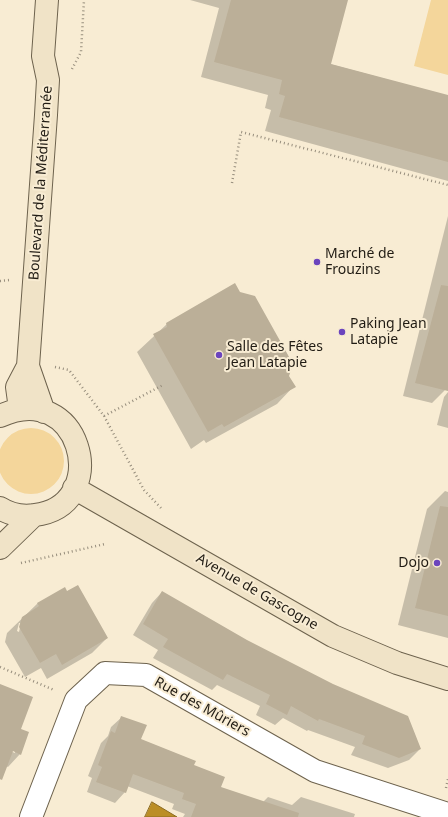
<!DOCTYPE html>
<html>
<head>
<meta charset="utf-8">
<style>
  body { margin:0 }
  canvas { display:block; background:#f8ecd3 }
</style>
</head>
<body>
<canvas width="448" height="817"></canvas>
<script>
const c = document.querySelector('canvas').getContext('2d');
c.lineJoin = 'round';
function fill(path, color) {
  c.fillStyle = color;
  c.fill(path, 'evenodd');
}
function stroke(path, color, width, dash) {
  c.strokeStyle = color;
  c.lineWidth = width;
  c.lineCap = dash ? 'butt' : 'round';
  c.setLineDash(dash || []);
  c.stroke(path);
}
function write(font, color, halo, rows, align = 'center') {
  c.font = font + ' "Noto Sans",sans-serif';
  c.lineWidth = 4;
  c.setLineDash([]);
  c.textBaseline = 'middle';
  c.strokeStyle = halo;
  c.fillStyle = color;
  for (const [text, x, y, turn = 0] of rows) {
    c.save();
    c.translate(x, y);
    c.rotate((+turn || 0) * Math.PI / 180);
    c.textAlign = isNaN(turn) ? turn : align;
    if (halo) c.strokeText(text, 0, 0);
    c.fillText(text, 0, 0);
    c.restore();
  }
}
fill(new Path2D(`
  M 431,0 L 448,0 L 448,75 L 414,66 Z
  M-2 461a33 33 0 1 1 66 0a33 33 0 1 1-66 0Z`), '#f4d69b');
const water = new Path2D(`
  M 152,802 L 177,817 L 145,817 Z`);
fill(water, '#bb8e26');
stroke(water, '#8d6c21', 1);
fill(new Path2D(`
  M 190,0 L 347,0 L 330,64 L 448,96 L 448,181 L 265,131 L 271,110 L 265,108 L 268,95 L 201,77 L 219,8 Z
  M 448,216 L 448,376 L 445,390 L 432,403 L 403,396 Z
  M 239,293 L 294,386 L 277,404 L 206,443 L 204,440 L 191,449 L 137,352 L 167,324 Z
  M 448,392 L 448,428 L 437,425 L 444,397 Z
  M 445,491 L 448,492 L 448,638 L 398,625 L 427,509 Z
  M 162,592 L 420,749 L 409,760 L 388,768 L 351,755 L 355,747 L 308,730 L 307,731 L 283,718 L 275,725 L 256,715 L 260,706 L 217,685 L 212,690 L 153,658 L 158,650 L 133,635 L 152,603 Z
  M 38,603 L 107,638 L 92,653 L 47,679 L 41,668 L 25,677 L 5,642 L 7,633 ZM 19,623 L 21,623 L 19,632 L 17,631 Z
  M 0,686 L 20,729 L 20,754 L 8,767 L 6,766 L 0,780 ZM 7,750 L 15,751 L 15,753 Z
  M 122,717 L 140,740 L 193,765 L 220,788 L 263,802 L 268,797 L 292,805 L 301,797 L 355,814 L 354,817 L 183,817 L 185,814 L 172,809 L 174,804 L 127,786 L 125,792 L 115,803 L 87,792 L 92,778 L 88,776 L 101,743 L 108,736 L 111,727 Z`), '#0003');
fill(new Path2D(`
  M 231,0 L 348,0 L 331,64 L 448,95 L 448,162 L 279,117 L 285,96 L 279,94 L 282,80 L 214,62 Z
  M 235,283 L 240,292 L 255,296 L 293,364 L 289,376 L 296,387 L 224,427 L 222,424 L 208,432 L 153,334 L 167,327 L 166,323 Z
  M 441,285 L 448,286 L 448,391 L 415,383 Z
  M 440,506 L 448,507 L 448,616 L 415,608 Z
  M 78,585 L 108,638 L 62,665 L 56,654 L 40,663 L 19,627 L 22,617 L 39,606 L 37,603 L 65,587 L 67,591 Z
  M 162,591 L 247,640 L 333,684 L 408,716 L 421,749 L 399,758 L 362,744 L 365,736 L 319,719 L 318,721 L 291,706 L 287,715 L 266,704 L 270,695 L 227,674 L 223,680 L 163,647 L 168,639 L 143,624 Z
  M 0,684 L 33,697 L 21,729 L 29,732 L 21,755 L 13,751 L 2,780 L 0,779 Z
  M 121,716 L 147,725 L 141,739 L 196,761 L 194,765 L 225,777 L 221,787 L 299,813 L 298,817 L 191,817 L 196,804 L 182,799 L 184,793 L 133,774 L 126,793 L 96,782 L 102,767 L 98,765 L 111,731 L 115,733 Z`), '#bbaf98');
const minor = new Path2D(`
  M 31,817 L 76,700 L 105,673 L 146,675 L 315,771 L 448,814`);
const secondary = new Path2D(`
  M 28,366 L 44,412
  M 20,409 L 17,387 L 28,366 L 46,115 L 48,80 L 43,56 L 47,0
  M 0,416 C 80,379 111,499 41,514 C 27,517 12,516 0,508
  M 74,488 L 333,636 L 397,663 L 448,679
  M 0,548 L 34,515`);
stroke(minor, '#6d624d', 24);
stroke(secondary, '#6d624d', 24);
stroke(new Path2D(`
  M 72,69 L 81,52 L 84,0
  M 232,183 L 241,132 L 448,185
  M 0,281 L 10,280
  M 55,367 L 69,370 L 104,416 L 144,490 L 161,508
  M 104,416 L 163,385
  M 21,563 L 105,544
  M 0,667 L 54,690
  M 446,788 L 448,779`), '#978e7d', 2.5, [1, 3]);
stroke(minor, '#fff', 22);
stroke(secondary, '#f0e3c7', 22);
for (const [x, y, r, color] of [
  [317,262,4,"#6b44bd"],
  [342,332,4,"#6b44bd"],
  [219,355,4,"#6b44bd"],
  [437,563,4,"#6b44bd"]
]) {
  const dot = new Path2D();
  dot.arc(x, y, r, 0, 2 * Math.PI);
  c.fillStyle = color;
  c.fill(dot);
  stroke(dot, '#f8ecd3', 1.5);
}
write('14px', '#211c14', '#f8ecd3', [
  ["Boulevard de la Méditerranée",41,183,-86],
  ["Avenue de Gascogne",257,592,30],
  ["Rue des Mûriers",202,707,29]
]);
write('14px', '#211c14', '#f8ecd3', [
  ["Marché de",325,254],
  ["Frouzins",325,270],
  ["Paking Jean",350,324],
  ["Latapie",350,340],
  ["Salle des Fêtes",227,347],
  ["Jean Latapie",227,363],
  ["Dojo",429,563,"right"]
], 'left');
</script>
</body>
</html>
